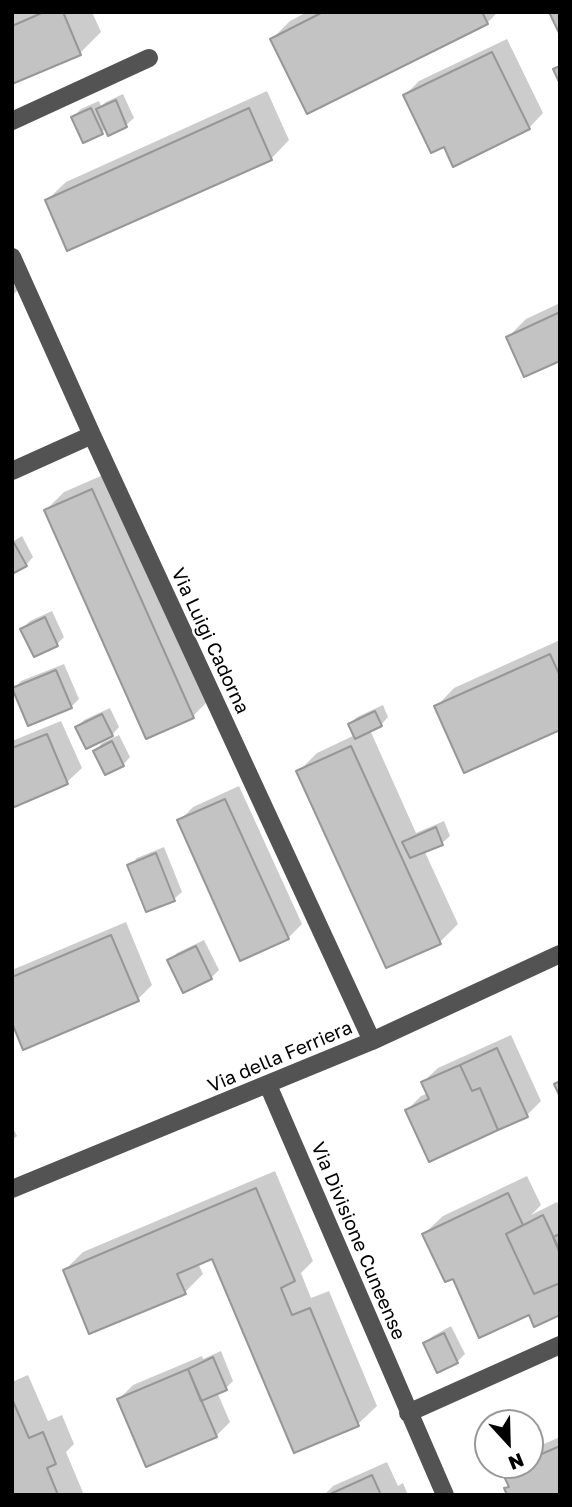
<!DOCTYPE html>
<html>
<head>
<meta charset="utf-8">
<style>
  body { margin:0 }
  #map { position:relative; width:572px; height:1507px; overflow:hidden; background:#fff; font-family:"Golos Text",sans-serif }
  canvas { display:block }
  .frame { position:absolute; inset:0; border:14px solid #000; pointer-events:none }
  .north { position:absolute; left:474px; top:1409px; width:70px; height:70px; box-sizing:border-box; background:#fff; border:2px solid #999; border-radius:50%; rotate:158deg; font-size:19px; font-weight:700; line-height:28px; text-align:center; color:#000 }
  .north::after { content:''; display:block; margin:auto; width:24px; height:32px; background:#000; clip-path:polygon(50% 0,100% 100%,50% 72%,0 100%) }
</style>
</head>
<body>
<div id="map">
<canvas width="572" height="1507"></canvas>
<div class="frame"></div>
<div class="north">N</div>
</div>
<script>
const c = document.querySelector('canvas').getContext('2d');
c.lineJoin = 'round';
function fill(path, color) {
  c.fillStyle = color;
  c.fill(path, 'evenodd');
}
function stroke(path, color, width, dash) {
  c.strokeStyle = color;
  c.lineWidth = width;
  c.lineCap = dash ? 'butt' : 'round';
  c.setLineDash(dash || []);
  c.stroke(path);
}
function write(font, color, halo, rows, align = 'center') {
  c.font = font + ' "Golos Text",sans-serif';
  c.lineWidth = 5;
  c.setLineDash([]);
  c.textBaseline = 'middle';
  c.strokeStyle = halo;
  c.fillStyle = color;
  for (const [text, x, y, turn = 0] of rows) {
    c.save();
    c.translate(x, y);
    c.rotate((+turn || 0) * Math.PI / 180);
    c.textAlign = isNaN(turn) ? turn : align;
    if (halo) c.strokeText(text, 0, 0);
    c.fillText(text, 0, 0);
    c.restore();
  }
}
fill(new Path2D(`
  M 19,12 L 92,12 L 101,32 L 80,53 L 12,82 L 12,15 Z
  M 307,12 L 498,12 L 487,23 L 272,39 L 290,21 Z
  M 507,39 L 543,113 L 529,128 L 445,145 L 405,95 L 419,81 Z
  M 267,91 L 289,140 L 271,159 L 47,200 L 66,182 Z
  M 123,94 L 134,118 L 126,125 L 109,133 L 106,128 L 102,132 L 73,117 L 81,109 L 99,101 L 101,106 L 106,102 Z
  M 12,255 L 25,283 L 12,296 Z
  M 560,303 L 560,359 L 508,337 L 526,319 Z
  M 110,472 L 211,698 L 193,716 L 46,510 L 64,492 Z
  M 22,536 L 33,557 L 26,565 L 12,572 L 12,542 Z
  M 52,611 L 64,637 L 57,644 L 22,629 L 30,621 Z
  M 560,640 L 560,728 L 436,707 L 454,688 Z
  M 64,664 L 79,699 L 71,707 L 14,689 L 21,681 Z
  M 383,705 L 388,717 L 381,725 L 370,730 L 416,833 L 444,821 L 450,836 L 442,843 L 424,850 L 458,924 L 440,942 L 298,772 L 317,753 L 355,735 L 350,724 L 357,717 Z
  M 110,708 L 119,727 L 112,735 L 77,728 L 84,720 Z
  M 61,721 L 82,768 L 67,782 L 12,806 L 12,741 Z
  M 119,735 L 130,757 L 123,765 L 95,751 L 102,743 Z
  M 239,786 L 302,924 L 288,938 L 179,821 L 193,807 Z
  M 164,847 L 182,892 L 174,899 L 147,910 L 129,866 L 137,858 Z
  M 126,922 L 152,985 L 138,999 L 12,1019 L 12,970 Z
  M 204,940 L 219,970 L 211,978 L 169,961 L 177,953 Z
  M 511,1035 L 541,1101 L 527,1115 L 407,1110 L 421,1096 L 428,1093 L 423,1082 L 438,1068 Z
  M 12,1126 L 17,1136 L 12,1140 Z
  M 275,1171 L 313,1261 L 301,1273 L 311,1298 L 329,1291 L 377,1406 L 358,1424 L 294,1451 L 213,1257 L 198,1263 L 203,1274 L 185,1292 L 65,1270 L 83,1252 Z
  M 527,1176 L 541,1205 L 531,1215 L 557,1202 L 560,1207 L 560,1313 L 529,1313 L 454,1277 L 424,1234 L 443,1216 Z
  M 451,1326 L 465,1354 L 457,1362 L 425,1343 L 433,1336 Z
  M 221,1351 L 233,1381 L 226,1388 L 217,1392 L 230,1422 L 216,1436 L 119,1399 L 133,1385 L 202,1356 L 203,1359 Z
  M 28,1375 L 48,1421 L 62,1415 L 74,1444 L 66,1452 L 84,1495 L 12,1495 L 12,1382 Z
  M 560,1437 L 560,1495 L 506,1489 L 510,1485 L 504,1472 L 511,1465 L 530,1465 L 530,1450 Z
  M 387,1462 L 398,1486 L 403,1483 L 408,1495 L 324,1495 L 333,1486 Z`), '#0003');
const building = new Path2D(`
  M 44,12 L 63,12 L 81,55 L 12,84 L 12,26 Z
  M 323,12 L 482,12 L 488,24 L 307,114 L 270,39 Z
  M 549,12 L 560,12 L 560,35 Z
  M 492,52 L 530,129 L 453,167 L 444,147 L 431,153 L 403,95 Z
  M 560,66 L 560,84 L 553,69 Z
  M 116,100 L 127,127 L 108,136 L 96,109 Z
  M 91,108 L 103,134 L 83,143 L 71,117 Z
  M 249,108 L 272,160 L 67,251 L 45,200 Z
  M 560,312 L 560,361 L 524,377 L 506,337 Z
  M 92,489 L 194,718 L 146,739 L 44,510 Z
  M 14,543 L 27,566 L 12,574 L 12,544 Z
  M 45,617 L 58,646 L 34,657 L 20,629 Z
  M 550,654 L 560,676 L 560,730 L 464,773 L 434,706 Z
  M 56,670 L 72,708 L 28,726 L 12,688 Z
  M 375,711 L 382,726 L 355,739 L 348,724 Z
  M 102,714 L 113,736 L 86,749 L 75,727 Z
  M 47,734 L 68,784 L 12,808 L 12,748 Z
  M 112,741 L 124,766 L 105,775 L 93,751 Z
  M 351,746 L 441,944 L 386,968 L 296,771 Z
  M 225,799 L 289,939 L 240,961 L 177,820 Z
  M 436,827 L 443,845 L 410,858 L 402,842 Z
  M 156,853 L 175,901 L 146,912 L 127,865 Z
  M 111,935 L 139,1001 L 23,1050 L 12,1023 L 12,977 Z
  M 196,946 L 212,979 L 183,993 L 167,960 Z
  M 497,1048 L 528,1117 L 498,1130 L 480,1088 L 472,1091 L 460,1065 Z
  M 460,1065 L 472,1091 L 480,1088 L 498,1130 L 429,1162 L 405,1110 L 429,1099 L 421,1082 Z
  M 560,1081 L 560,1097 L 554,1084 Z
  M 256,1188 L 295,1281 L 281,1288 L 292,1315 L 310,1308 L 359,1426 L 294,1453 L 212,1259 L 177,1274 L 186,1294 L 89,1334 L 63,1270 Z
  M 508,1193 L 523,1225 L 506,1234 L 534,1294 L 560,1283 L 560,1315 L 534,1327 L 529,1315 L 479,1338 L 453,1279 L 445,1282 L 422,1234 Z
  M 543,1215 L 560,1251 L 560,1283 L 534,1294 L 506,1234 Z
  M 560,1234 L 560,1250 L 559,1251 L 553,1237 Z
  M 444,1333 L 458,1363 L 437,1373 L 423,1343 Z
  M 213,1357 L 227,1390 L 201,1401 L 188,1369 Z
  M 188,1369 L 217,1437 L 146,1467 L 117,1399 Z
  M 12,1399 L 29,1438 L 43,1432 L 56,1464 L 47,1468 L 58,1495 L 12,1495 Z
  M 560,1446 L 560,1495 L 507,1495 L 504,1488 L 509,1487 L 502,1472 L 517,1465 L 530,1465 L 530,1459 Z
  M 372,1475 L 381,1495 L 328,1495 Z`);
fill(building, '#c3c3c3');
stroke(building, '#979797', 2);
stroke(new Path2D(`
  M 12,121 L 149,58
  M 12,257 L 92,435 L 372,1041
  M 12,471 L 92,435
  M 268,1085 L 445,1495
  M 12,1189 L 372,1041 L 560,954
  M 408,1413 L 560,1345`), '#535353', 18);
write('19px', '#000', '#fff', [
  ["Via Luigi Cadorna",210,641,65],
  ["Via della Ferriera",280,1057,-23],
  ["Via Divisione Cuneense",358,1241,67]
]);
</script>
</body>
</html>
